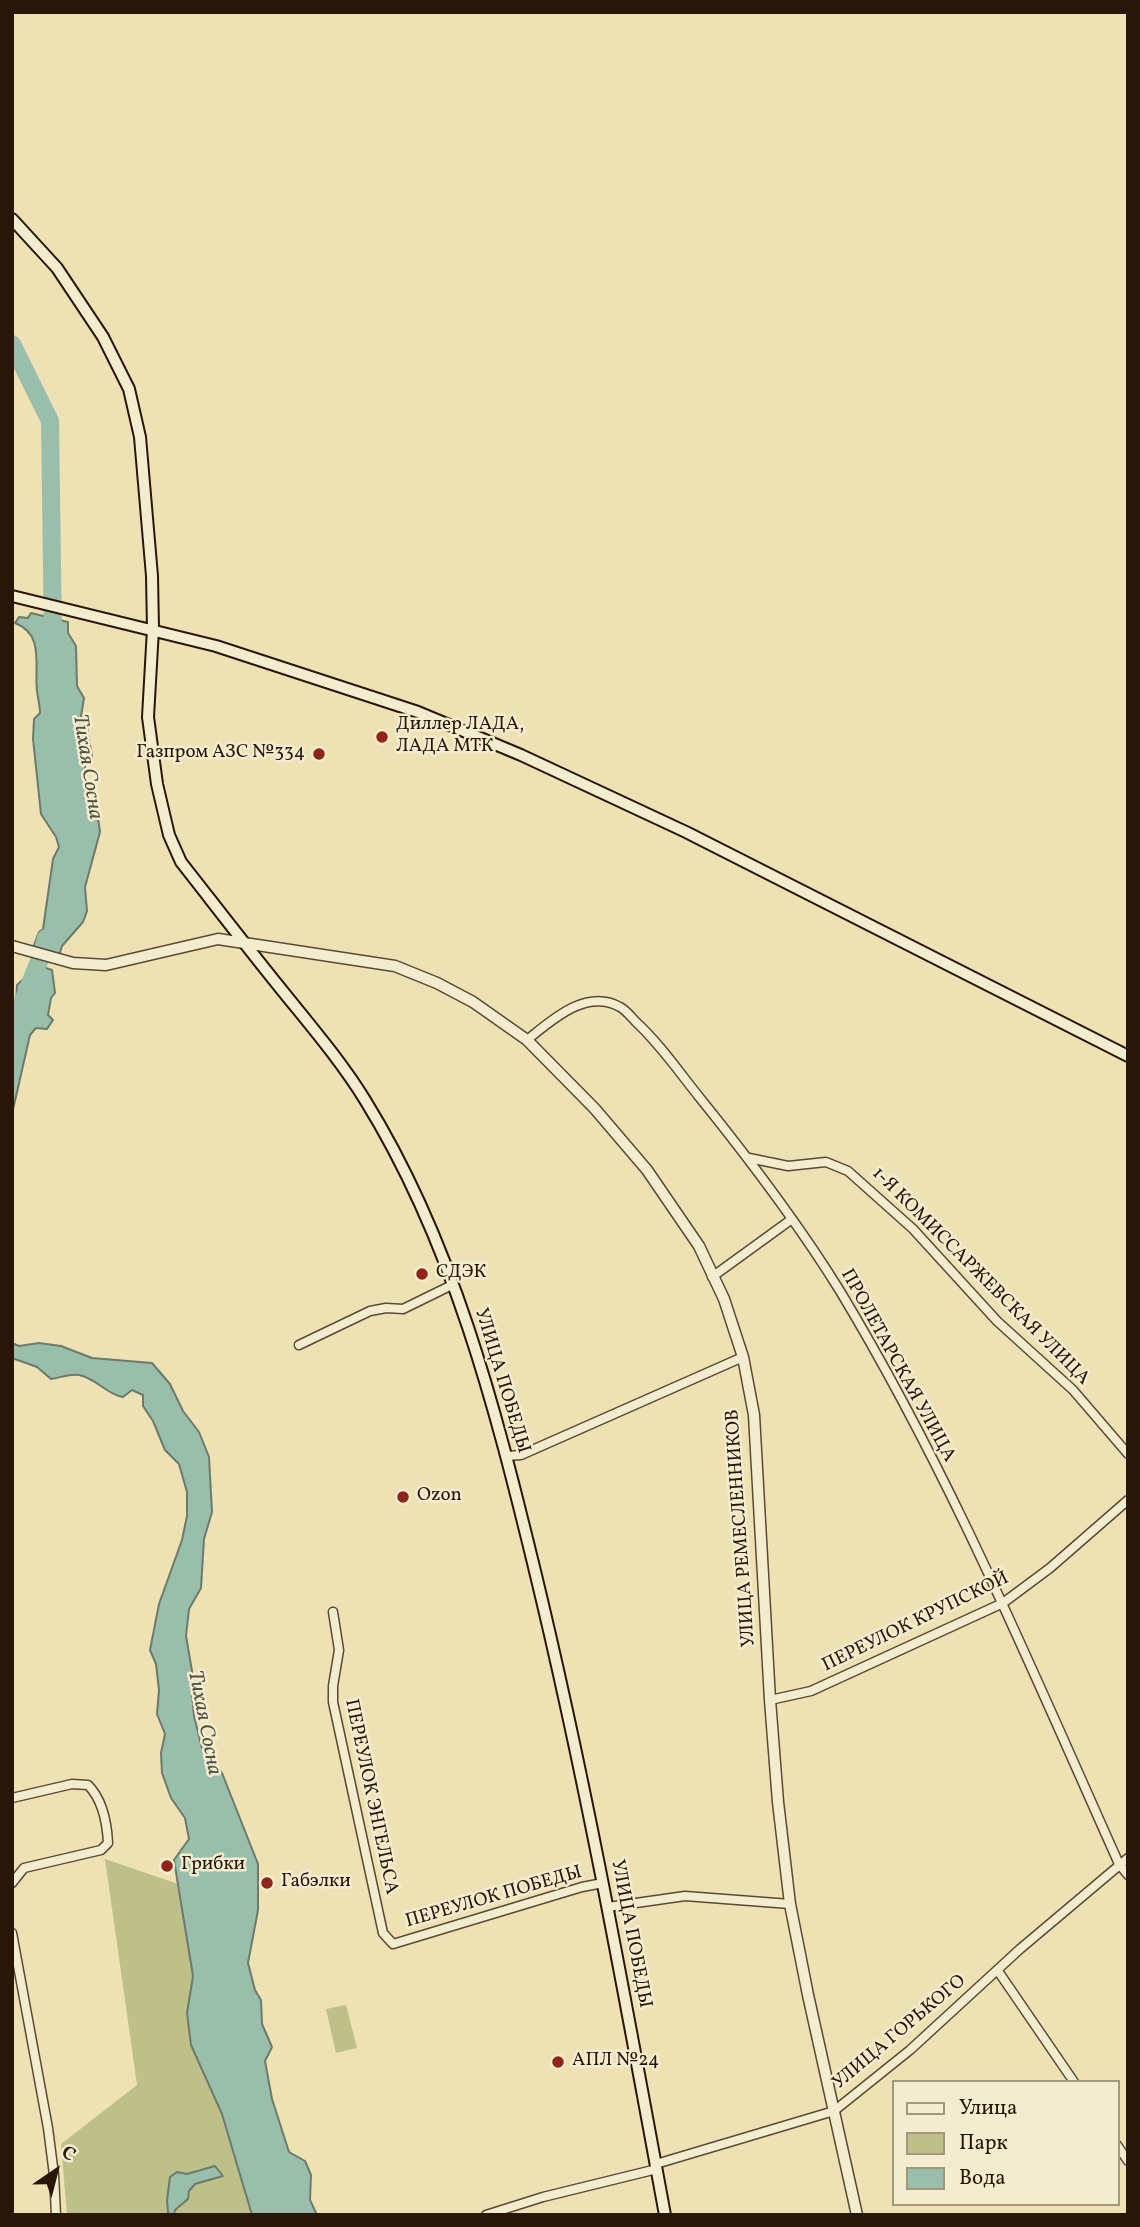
<!DOCTYPE html>
<html>
<head>
<meta charset="utf-8">
<style>
  body { margin:0 }
  #map { position:relative; width:1140px; height:2227px; overflow:hidden; background:#eee1b3; font-family:Vollkorn,serif }
  canvas { display:block }
  .frame { position:absolute; inset:0; border:14px solid #281708; pointer-events:none }
  .legend { position:absolute; left:892px; top:2080px; width:228px; height:126px; box-sizing:border-box; background:#f4ecce; border:2px solid #a2977f; margin:0; padding:9px 12px; list-style:none; font-size:21px; color:#281708 }
  .legend li { display:flex; align-items:center; gap:14px; height:35px }
  .legend b { width:35px; border:2px solid #a2977f }
  .north { position:absolute; left:21px; top:2136px; width:70px; height:70px; -webkit-text-stroke:5px #f4ecce; paint-order:stroke; rotate:35deg; font-size:19px; font-weight:700; line-height:28px; text-align:center; color:#281708 }
  .north::after { content:''; display:block; margin:auto; width:24px; height:32px; background:#281708; clip-path:polygon(50% 0,100% 100%,50% 72%,0 100%) }
</style>
</head>
<body>
<div id="map">
<canvas width="1140" height="2227"></canvas>
<div class="frame"></div>
<ul class="legend">
<li><b style="height:9px;background:#f4ecce"></b>Улица</li>
<li><b style="height:19px;background:#bdc189"></b>Парк</li>
<li><b style="height:19px;background:#99beac"></b>Вода</li>
</ul>
<div class="north">С</div>
</div>
<script>
const c = document.querySelector('canvas').getContext('2d');
c.lineJoin = 'round';
function fill(path, color) {
  c.fillStyle = color;
  c.fill(path, 'evenodd');
}
function stroke(path, color, width, dash) {
  c.strokeStyle = color;
  c.lineWidth = width;
  c.lineCap = dash ? 'butt' : 'round';
  c.setLineDash(dash || []);
  c.stroke(path);
}
function write(font, color, halo, rows, align = 'center') {
  c.font = font + ' Vollkorn,serif';
  c.lineWidth = 5;
  c.setLineDash([]);
  c.textBaseline = 'middle';
  c.strokeStyle = halo;
  c.fillStyle = color;
  for (const [text, x, y, turn = 0] of rows) {
    c.save();
    c.translate(x, y);
    c.rotate((+turn || 0) * Math.PI / 180);
    c.textAlign = isNaN(turn) ? turn : align;
    if (halo) c.strokeText(text, 0, 0);
    c.fillText(text, 0, 0);
    c.restore();
  }
}
fill(new Path2D(`
  M 105,1859 L 178,1884 L 193,1976 L 189,1995 L 191,2045 L 222,2114 L 252,2215 L 67,2215 L 61,2144 L 137,2085 Z
  M 346,2005 L 357,2048 L 336,2053 L 326,2009 Z`), '#bdc189');
const water = new Path2D(`
  M 31,613 L 68,622 L 68,633 L 76,646 L 77,686 L 84,698 L 81,716 L 87,723 C 87,739 91,744 92,757 L 85,763 L 85,778 L 92,786 L 89,792 L 96,805 L 100,832 L 85,887 L 87,911 L 83,922 L 62,946 L 58,959 L 32,950 L 39,932 L 43,929 L 53,859 L 59,847 L 56,837 L 41,814 L 33,739 L 34,719 L 40,713 C 40,706 38,699 37,691 C 34,667 45,634 15,623 L 19,617 L 28,618 Z
  M 31,963 L 52,970 L 55,993 L 51,998 L 48,1015 L 53,1020 L 47,1029 L 36,1028 L 30,1035 L 12,1114 L 12,1011 L 16,1004 L 17,985 L 31,972 Z
  M 12,1343 L 19,1346 L 39,1343 L 61,1346 L 92,1358 L 152,1363 L 170,1384 L 183,1411 L 199,1432 L 209,1457 L 212,1512 L 204,1539 L 201,1588 L 189,1609 L 186,1636 L 192,1671 L 191,1684 L 194,1716 L 202,1748 L 222,1773 L 258,1864 L 258,1910 L 248,1963 L 255,1990 L 261,2000 L 262,2024 L 272,2047 L 265,2061 L 272,2099 L 289,2152 L 305,2161 L 311,2175 L 310,2200 L 317,2215 L 252,2215 L 222,2114 L 191,2045 L 187,2013 L 193,1976 L 174,1860 L 189,1839 L 185,1818 L 171,1798 L 162,1773 L 161,1753 L 165,1734 L 157,1714 L 159,1690 L 156,1664 L 150,1650 L 159,1604 L 182,1540 L 187,1516 L 187,1492 L 179,1464 L 165,1450 L 153,1421 L 143,1406 L 143,1395 L 132,1390 L 123,1397 C 107,1395 96,1378 79,1375 C 71,1373 60,1378 51,1379 L 37,1367 L 12,1358 Z
  M 215,2166 L 223,2176 L 195,2184 L 189,2191 L 188,2199 L 175,2210 L 174,2215 L 168,2213 L 167,2200 L 170,2177 L 177,2172 L 187,2174 Z`);
fill(water, '#99beac');
stroke(water, '#6c7b6a', 2);
stroke(new Path2D(`
  M 12,344 L 50,421 L 53,639
  M 12,1028 L 40,959 L 46,938`), '#99beac', 18);
const minor = new Path2D(`
  M 527,1040 C 552,1020 586,988 620,1007 C 626,1010 631,1017 636,1022 C 660,1044 679,1072 700,1098 C 750,1160 798,1223 840,1291 C 950,1473 1032,1670 1119,1864 L 1128,1875
  M 749,1158 L 788,1166 L 826,1162 L 848,1171 L 913,1229 L 997,1321 L 1073,1390 L 1128,1454
  M 712,1277 L 792,1219
  M 299,1345 L 370,1311 L 386,1308 L 403,1309 L 452,1285
  M 507,1456 L 521,1455 L 743,1357
  M 333,1612 L 339,1650 L 333,1686 L 333,1702 L 383,1933 L 393,1944 L 582,1887 L 603,1883
  M 770,1700 L 811,1691 L 1003,1603 L 1050,1568 L 1128,1500
  M 12,1798 L 72,1784 L 88,1785 C 103,1800 107,1823 108,1843 L 101,1850 L 24,1868 L 12,1883
  M 608,1907 L 685,1896 L 790,1904
  M 12,1933 L 48,2128 L 54,2175 L 56,2215
  M 998,1971 L 1074,2082
  M 1117,2145 L 1128,2161
  M 656,2164 L 834,2111 L 910,2050 L 1020,1949 L 1128,1858
  M 486,2215 L 543,2197 L 657,2169`);
const tertiary = new Path2D(`
  M 12,946 L 73,963 L 106,965 L 218,939 L 395,966 L 437,983 L 473,1002 L 527,1040 L 595,1109 L 647,1170 L 699,1246 L 724,1299 L 743,1357 L 754,1415 L 770,1700 L 778,1802 L 790,1904 L 808,1995 L 857,2215`);
const secondary = new Path2D(`
  M 12,219 L 57,268 L 103,337 L 129,389 L 140,437 L 152,576 L 153,629 L 148,717 L 157,784 L 169,835 L 181,862 C 214,904 247,947 281,989 C 310,1025 341,1061 365,1100 C 453,1242 495,1407 534,1567 C 586,1781 625,1998 665,2215
  M 12,596 L 216,646 L 418,712 L 521,755 L 686,832 L 1128,1056`);
stroke(minor, '#5a4a33', 11);
stroke(tertiary, '#5a4a33', 13);
stroke(secondary, '#281708', 14);
stroke(minor, '#f4ecce', 8);
stroke(tertiary, '#f4ecce', 10);
stroke(secondary, '#f4ecce', 10);
for (const [x, y, r, color] of [
  [382,737,7,"#8f2418"],
  [319,754,7,"#8f2418"],
  [422,1274,7,"#8f2418"],
  [403,1497,7,"#8f2418"],
  [167,1866,7,"#8f2418"],
  [267,1883,7,"#8f2418"],
  [558,2062,7,"#8f2418"]
]) {
  const dot = new Path2D();
  dot.arc(x, y, r, 0, 2 * Math.PI);
  c.fillStyle = color;
  c.fill(dot);
  stroke(dot, '#f4ecce', 2.5);
}
write('19px', '#281708', '#f4ecce', [
  ["Диллер ЛАДА,",396,726],
  ["ЛАДА МТК",396,748],
  ["Газпром АЗС №334",305,754,"right"],
  ["СДЭК",436,1274],
  ["Ozon",417,1497],
  ["Грибки",181,1866],
  ["Габэлки",281,1883],
  ["АПЛ №24",572,2062]
], 'left');
write('19px', '#281708', '#f4ecce', [
  ["1-Я КОМИССАРЖЕВСКАЯ УЛИЦА",980,1277,45],
  ["ПРОЛЕТАРСКАЯ УЛИЦА",897,1366,61],
  ["УЛИЦА ПОБЕДЫ",501,1381,73],
  ["УЛИЦА РЕМЕСЛЕННИКОВ",742,1528,-94],
  ["ПЕРЕУЛОК КРУПСКОЙ",916,1623,-26],
  ["ПЕРЕУЛОК ЭНГЕЛЬСА",370,1797,78],
  ["ПЕРЕУЛОК ПОБЕДЫ",494,1898,-16],
  ["УЛИЦА ПОБЕДЫ",630,1934,79],
  ["УЛИЦА ГОРЬКОГО",900,2033,-40]
]);
write('italic 21px', '#505141', '#f4ecce', [
  ["Тихая Сосна",86,767,81],
  ["Тихая Сосна",203,1723,79]
]);
</script>
</body>
</html>
